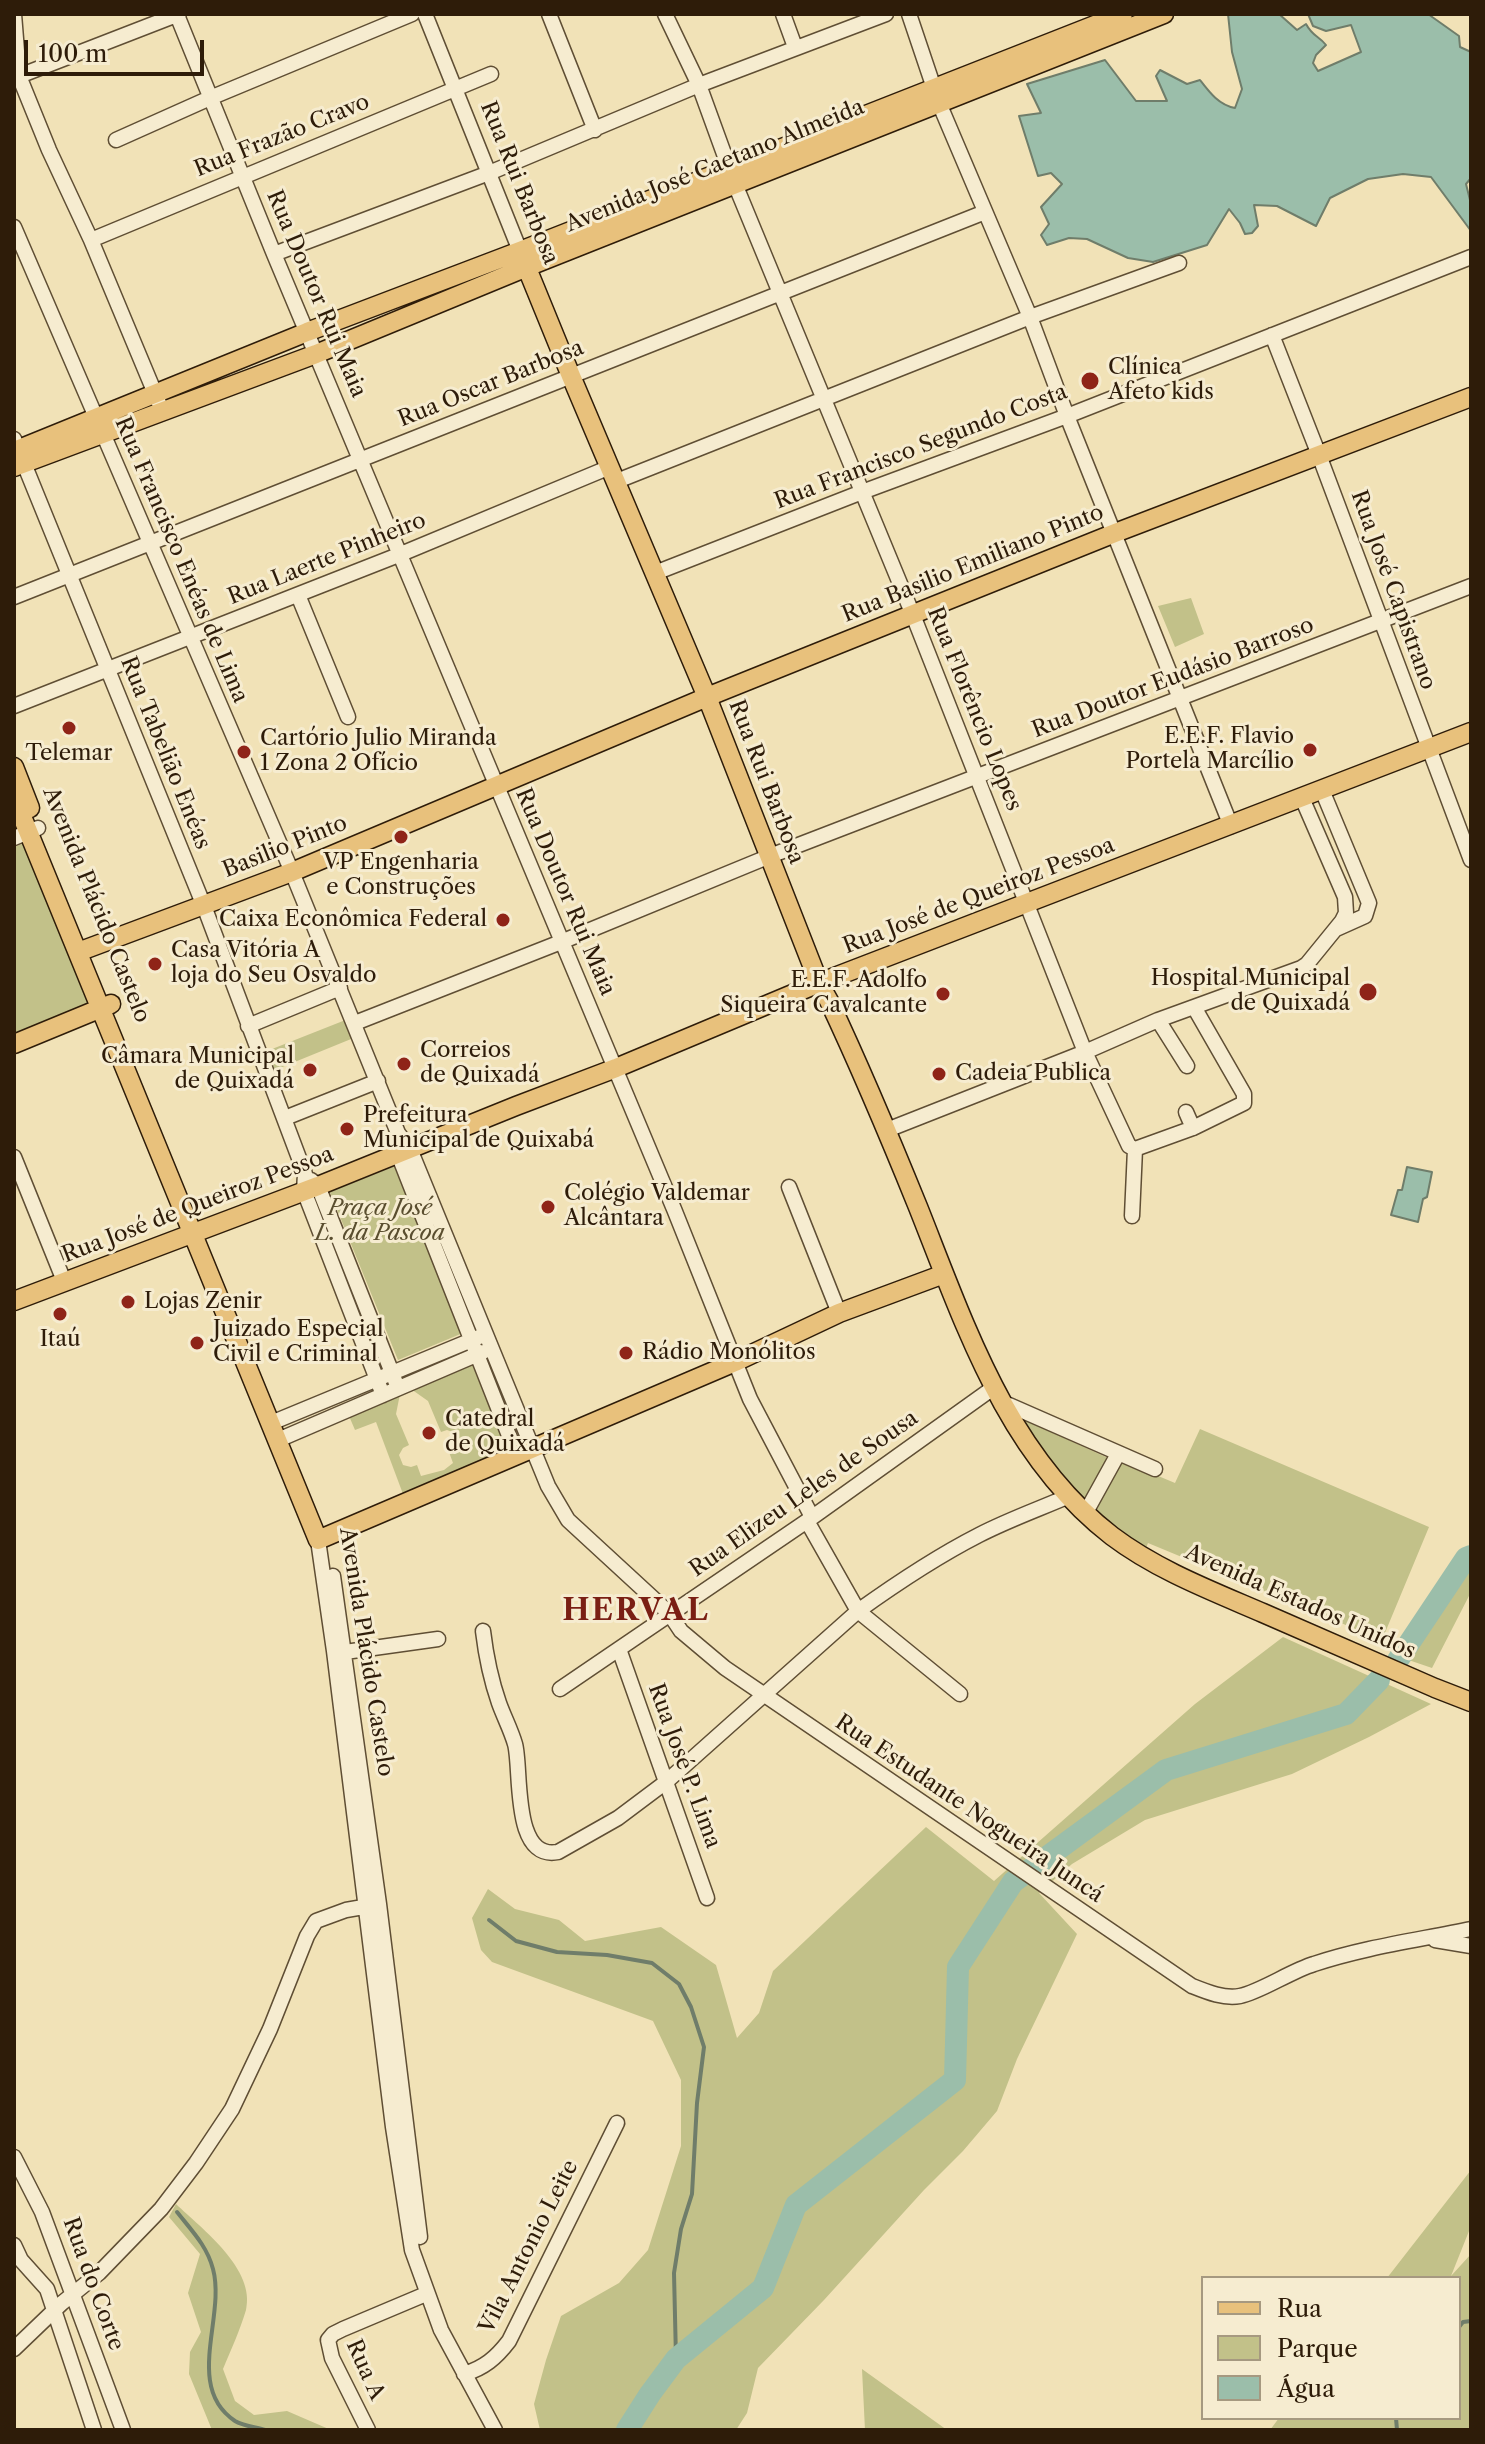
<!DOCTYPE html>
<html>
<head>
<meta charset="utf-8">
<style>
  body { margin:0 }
  #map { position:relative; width:1485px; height:2444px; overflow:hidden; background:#f1e2b7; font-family:"Libre Caslon Text",serif }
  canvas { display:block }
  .frame { position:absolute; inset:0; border:16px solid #2e1c09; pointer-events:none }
  .legend { position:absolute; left:1201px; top:2276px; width:260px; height:144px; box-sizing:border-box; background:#f6ecd0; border:2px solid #a69980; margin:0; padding:10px 14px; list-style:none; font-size:24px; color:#2e1c09 }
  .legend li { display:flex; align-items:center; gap:16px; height:40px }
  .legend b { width:40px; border:2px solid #a69980 }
  .scale { position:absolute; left:24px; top:40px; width:180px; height:36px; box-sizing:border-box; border:4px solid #2e1c09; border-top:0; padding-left:10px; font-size:24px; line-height:28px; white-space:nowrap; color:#2e1c09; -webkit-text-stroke:6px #f6ecd0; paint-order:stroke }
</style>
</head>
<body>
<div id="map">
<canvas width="1485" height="2444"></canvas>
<div class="frame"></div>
<ul class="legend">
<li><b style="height:10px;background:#e8c17c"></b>Rua</li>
<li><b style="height:22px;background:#c2c189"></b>Parque</li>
<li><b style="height:22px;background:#9bbeaa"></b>Água</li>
</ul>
<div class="scale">100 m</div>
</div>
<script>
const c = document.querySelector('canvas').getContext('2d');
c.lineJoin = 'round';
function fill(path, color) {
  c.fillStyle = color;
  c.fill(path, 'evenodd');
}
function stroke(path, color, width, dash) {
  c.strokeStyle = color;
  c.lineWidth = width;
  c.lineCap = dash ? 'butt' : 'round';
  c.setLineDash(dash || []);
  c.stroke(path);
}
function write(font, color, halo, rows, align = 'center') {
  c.font = font + ' "Libre Caslon Text",serif';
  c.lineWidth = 6;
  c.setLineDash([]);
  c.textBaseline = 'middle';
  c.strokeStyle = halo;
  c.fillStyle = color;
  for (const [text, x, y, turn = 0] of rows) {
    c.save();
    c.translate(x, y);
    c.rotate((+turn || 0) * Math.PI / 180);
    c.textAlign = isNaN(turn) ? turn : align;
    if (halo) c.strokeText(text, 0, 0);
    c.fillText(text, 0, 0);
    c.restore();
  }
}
fill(new Path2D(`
  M 1191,598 L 1204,634 L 1175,647 L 1158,606 Z
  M 27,842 L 94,1007 L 14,1039 L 14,847 Z
  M 348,1019 L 356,1037 L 275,1070 L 267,1051 Z
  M 395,1166 L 463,1333 L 398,1360 L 330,1192 Z
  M 472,1364 L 508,1452 L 403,1494 L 376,1422 L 355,1430 L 349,1416 L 400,1394 L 396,1414 L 409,1445 L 403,1448 L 399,1455 L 403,1465 L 411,1467 L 417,1465 L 421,1476 L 444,1470 L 453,1463 L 449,1452 L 455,1449 L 458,1443 L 455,1433 L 447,1430 L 441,1432 L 428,1401 L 411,1389 Z
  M 1018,1417 L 1108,1458 L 1085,1501 L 1041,1455 Z
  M 1200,1429 L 1429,1527 L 1382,1640 L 1148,1543 L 1146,1548 L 1116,1530 L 1092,1510 L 1120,1460 L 1175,1483 Z
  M 1471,1544 L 1471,1592 L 1432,1668 L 1391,1654 Z
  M 1283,1637 L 1431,1704 L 1369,1737 L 1292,1774 L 1145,1820 L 1072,1864 L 1039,1893 L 1077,1934 L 1017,2059 L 997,2111 L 963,2151 L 924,2190 L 824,2300 L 758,2368 L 747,2413 L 736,2430 L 540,2430 L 534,2404 L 546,2360 L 561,2316 L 619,2283 L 648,2250 L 681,2146 L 681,2080 L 653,2021 L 492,1962 L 481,1950 L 472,1918 L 488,1889 L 515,1909 L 559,1920 L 585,1941 L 661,1927 L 716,1965 L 737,2038 L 759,2013 L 773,1971 L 926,1827 L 994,1881 L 1195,1704 Z
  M 1471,2170 L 1471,2226 L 1451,2276 L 1471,2254 L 1471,2430 L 1270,2430 L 1279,2418 L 1459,2418 L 1459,2278 L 1387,2278 Z
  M 176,2204 C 202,2229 256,2269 246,2310 C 240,2330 231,2350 223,2369 L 235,2401 L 254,2415 L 287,2411 L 331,2430 L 212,2430 L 189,2374 L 190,2352 L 201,2332 L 188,2293 L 200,2254 L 169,2217 Z
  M 862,2369 L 947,2430 L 865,2430 Z`), '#c2c189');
const water = new Path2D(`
  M 1228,14 L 1279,14 L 1297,30 L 1306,24 C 1313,37 1318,35 1326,45 L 1316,55 L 1313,63 L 1318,71 L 1361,52 L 1351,25 L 1326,31 L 1313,26 L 1308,14 L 1428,14 L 1459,36 L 1460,47 L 1471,52 L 1471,178 L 1466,184 L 1471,204 L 1471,231 L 1431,177 L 1403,174 L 1368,179 L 1330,198 L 1316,226 L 1277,206 L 1254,205 L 1258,226 L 1252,233 L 1245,234 L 1240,223 L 1229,209 L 1207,245 L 1153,262 L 1128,258 L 1087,239 L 1069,238 L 1047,245 L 1041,235 L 1049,224 L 1041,207 L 1062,184 L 1051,173 L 1038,176 L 1019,116 L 1041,113 L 1027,84 L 1105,60 L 1136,101 L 1167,101 L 1156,76 L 1160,70 L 1187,84 L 1200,80 C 1210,93 1219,105 1235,108 L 1242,89 L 1232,52 Z
  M 1407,1167 L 1432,1172 L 1427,1197 L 1423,1199 L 1418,1222 L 1391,1215 L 1398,1190 L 1402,1190 Z`);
fill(water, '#9bbeaa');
stroke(water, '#6f7d6a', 2);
stroke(new Path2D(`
  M 489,1920 L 516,1941 L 557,1952 L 607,1955 L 652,1963 L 679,1984 L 691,2007 L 704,2047 L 697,2103 L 692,2194 L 681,2229 L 674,2273 L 676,2359
  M 177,2212 C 192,2231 207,2246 213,2269 C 226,2317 184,2387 235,2421 C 243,2426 256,2427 265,2430
  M 1459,2327 L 1463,2322 L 1471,2321
  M 1396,2418 L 1397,2430
  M 1429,2418 L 1432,2418`), '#6f7d6a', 4);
stroke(new Path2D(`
  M 1398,1660 L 1466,1558 L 1471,1556
  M 627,2430 L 650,2394 L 676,2359 L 763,2288 L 796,2205 L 955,2080 L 958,1967 L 1013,1882 L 1166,1770 L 1346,1714 L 1379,1680`), '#9bbeaa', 22);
const minor = new Path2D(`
  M 14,14 L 19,76 L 49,150 L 91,240 L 159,403
  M 425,14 L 520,251
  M 549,14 L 595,130
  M 665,14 L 699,85 L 735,184 L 913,615 L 1085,1052 L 1129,1146 L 1135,1149 L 1132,1216
  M 783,14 L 795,47
  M 909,14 L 939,103 L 1030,317 L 1067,416 L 1231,826
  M 177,15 L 274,254 L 674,1209 L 750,1399 L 812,1517
  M 14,78 L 179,14
  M 116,140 L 210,98 L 412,14
  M 14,227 L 292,872 L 398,1133 L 410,1149 L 548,1486 L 568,1520 L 669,1613 L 681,1631 L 725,1668 L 1192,1986 C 1207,1992 1224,1999 1240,1996 C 1260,1992 1291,1971 1314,1964 C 1365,1947 1419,1940 1471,1929
  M 91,240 L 491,74
  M 274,254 L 489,173 L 699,85 L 886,14
  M 1272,335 L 1319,455 L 1471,860
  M 14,439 L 204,906 L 305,1174 L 304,1191 L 383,1395
  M 617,481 L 1030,317 L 1179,263
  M 655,573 L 862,492 L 1067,416 L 1471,257
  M 298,595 L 348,717
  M 14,597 L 985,212
  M 14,706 L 401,554 L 610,467
  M 1322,790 L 1369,903 L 1365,916 L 1336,929
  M 14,838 L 38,828
  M 1158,1020 L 1187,1066
  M 355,1023 L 561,942 L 770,856 L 1471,586
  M 248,1026 L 340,988
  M 1186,1112 L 1193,1128
  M 285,1118 L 378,1081
  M 887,1130 L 1085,1052 L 1158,1020 L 1301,968 L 1307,964 L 1342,921 L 1346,913 L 1345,897 L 1302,798
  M 398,1144 L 398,1154 L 517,1456
  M 1135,1149 L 1193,1128 L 1244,1103 L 1244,1094 L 1194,1007
  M 14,1157 L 64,1281
  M 311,1180 L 318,1186 L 398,1388
  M 789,1187 L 839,1313
  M 1002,1405 L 1009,1405 L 1155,1469
  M 271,1423 L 479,1337
  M 278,1440 L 483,1352
  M 1086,1512 L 1118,1454
  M 807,1521 L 858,1611 L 960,1694
  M 318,1540 L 334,1651 L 393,2127 L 412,2250 L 441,2330 L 495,2430
  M 333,1576 L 379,1904 L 420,2237
  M 483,1631 C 486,1656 491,1680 499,1703 C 504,1717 511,1730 515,1744 C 522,1768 511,1861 558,1852 L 618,1818 L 666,1782 L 858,1611 C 897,1583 936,1557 979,1535 C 1008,1520 1039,1509 1069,1496
  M 619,1649 L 707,1898
  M 345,1652 L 438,1639
  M 560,1689 L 807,1521 L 993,1388
  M 1435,1940 L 1471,1946
  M 14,2157 L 42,2212 L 123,2430
  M 14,2245 L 21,2260 L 47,2289 L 94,2430
  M 14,2349 L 62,2303 L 99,2273 L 161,2209 L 196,2163 L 232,2109 L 270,2029 L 307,1936 L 316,1921 L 346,1910 L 375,1905
  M 464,2374 C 484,2368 496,2358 509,2341 L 617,2123
  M 368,2430 L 332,2358 L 328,2340 L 333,2334 L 343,2329 L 426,2294`);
const major = new Path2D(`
  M 520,251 L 571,376 L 707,697 L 819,983 L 829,1001 C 861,1069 890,1138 918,1207 C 965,1325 1007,1455 1112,1536 C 1157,1570 1212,1591 1263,1613 C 1320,1638 1377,1663 1435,1688 L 1471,1702
  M 14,451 L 307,332 L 520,251 L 1123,14
  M 14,467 L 316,354 L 527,267 L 1164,14
  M 14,767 L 30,808
  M 14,797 L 318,1540 L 735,1362 L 839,1313 L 944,1274
  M 78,952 L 292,872 L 707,697 L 1115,533 L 1471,397
  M 14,1044 L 111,1004
  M 14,1301 L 318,1186 L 516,1106 L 616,1068 L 819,983 L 1471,732`);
stroke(minor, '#5f4e34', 17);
stroke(major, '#2e1c09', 21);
stroke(minor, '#f6ecd0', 14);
stroke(major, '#e8c17c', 18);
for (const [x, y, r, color] of [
  [1090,381,10,"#8f2418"],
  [69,728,8,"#8f2418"],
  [1310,750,8,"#8f2418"],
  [244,752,8,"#8f2418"],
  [401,837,8,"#8f2418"],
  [503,920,8,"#8f2418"],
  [155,964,8,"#8f2418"],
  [1368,992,10,"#8f2418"],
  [943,994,8,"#8f2418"],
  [404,1064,8,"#8f2418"],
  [310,1070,8,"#8f2418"],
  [939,1074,8,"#8f2418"],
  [347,1129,8,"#8f2418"],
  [548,1207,8,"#8f2418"],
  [128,1302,8,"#8f2418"],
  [60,1314,8,"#8f2418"],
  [197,1343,8,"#8f2418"],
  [626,1353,8,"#8f2418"],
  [429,1433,8,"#8f2418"]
]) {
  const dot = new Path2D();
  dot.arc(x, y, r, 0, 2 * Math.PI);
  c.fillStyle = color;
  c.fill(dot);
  stroke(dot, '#f6ecd0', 3);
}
write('22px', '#2e1c09', '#f6ecd0', [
  ["Rua Frazão Cravo",282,136,-22],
  ["Avenida José Caetano Almeida",715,166,-22],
  ["Rua Rui Barbosa",519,183,68],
  ["Rua Doutor Rui Maia",316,294,67],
  ["Rua Oscar Barbosa",491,384,-22],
  ["Rua Francisco Segundo Costa",921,447,-21],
  ["Rua Laerte Pinheiro",327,559,-22],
  ["Rua Francisco Enéas de Lima",181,560,67],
  ["Rua Basilio Emiliano Pinto",973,564,-22],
  ["Rua José Capistrano",1393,590,70],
  ["Rua Doutor Eudásio Barroso",1173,678,-21],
  ["Rua Florêncio Lopes",974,709,68],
  ["Rua Tabelião Enéas",165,753,68],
  ["Rua Rui Barbosa",766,782,69],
  ["Basilio Pinto",285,847,-22],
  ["Rua Doutor Rui Maia",565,892,67],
  ["Rua José de Queiroz Pessoa",979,896,-21],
  ["Avenida Plácido Castelo",96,905,68],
  ["Rua José de Queiroz Pessoa",198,1205,-21],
  ["Rua Elizeu Leles de Sousa",804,1494,-35],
  ["Avenida Estados Unidos",1300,1602,24],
  ["Avenida Plácido Castelo",366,1652,81],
  ["Rua José P. Lima",684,1766,70],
  ["Rua Estudante Nogueira Juncá",969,1809,34],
  ["Vila Antonio Leite",529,2247,-63],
  ["Rua do Corte",93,2284,70],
  ["Rua A",365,2370,66]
]);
write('22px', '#2e1c09', '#f6ecd0', [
  ["Clínica",1108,368],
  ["Afeto kids",1108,393],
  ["E.E.F. Flavio",1294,737,"right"],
  ["Portela Marcílio",1294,762,"right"],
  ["Cartório Julio Miranda",260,739],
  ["1 Zona 2 Ofício",260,764],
  ["Telemar",69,754,"center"],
  ["VP Engenharia",401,863,"center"],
  ["e Construções",401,888,"center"],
  ["Caixa Econômica Federal",487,920,"right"],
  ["Casa Vitória A",171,951],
  ["loja do Seu Osvaldo",171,976],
  ["Hospital Municipal",1350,979,"right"],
  ["de Quixadá",1350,1004,"right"],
  ["E.E.F. Adolfo",927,981,"right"],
  ["Siqueira Cavalcante",927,1006,"right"],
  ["Correios",420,1051],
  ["de Quixadá",420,1076],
  ["Câmara Municipal",294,1057,"right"],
  ["de Quixadá",294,1082,"right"],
  ["Cadeia Publica",955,1074],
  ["Prefeitura",363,1116],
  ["Municipal de Quixabá",363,1141],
  ["Colégio Valdemar",564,1194],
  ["Alcântara",564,1219],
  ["Lojas Zenir",144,1302],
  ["Juizado Especial",213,1330],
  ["Civil e Criminal",213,1355],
  ["Itaú",60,1340,"center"],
  ["Rádio Monólitos",642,1353],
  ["Catedral",445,1420],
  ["de Quixadá",445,1445]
], 'left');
write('italic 22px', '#5a4e2f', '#f6ecd0', [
  ["Praça José",380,1209],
  ["L. da Pascoa",380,1234]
]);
c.letterSpacing = '2px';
write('bold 30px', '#7a1f14', '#f6ecd0', [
  ["HERVAL",636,1611]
]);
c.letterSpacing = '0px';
</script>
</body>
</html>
